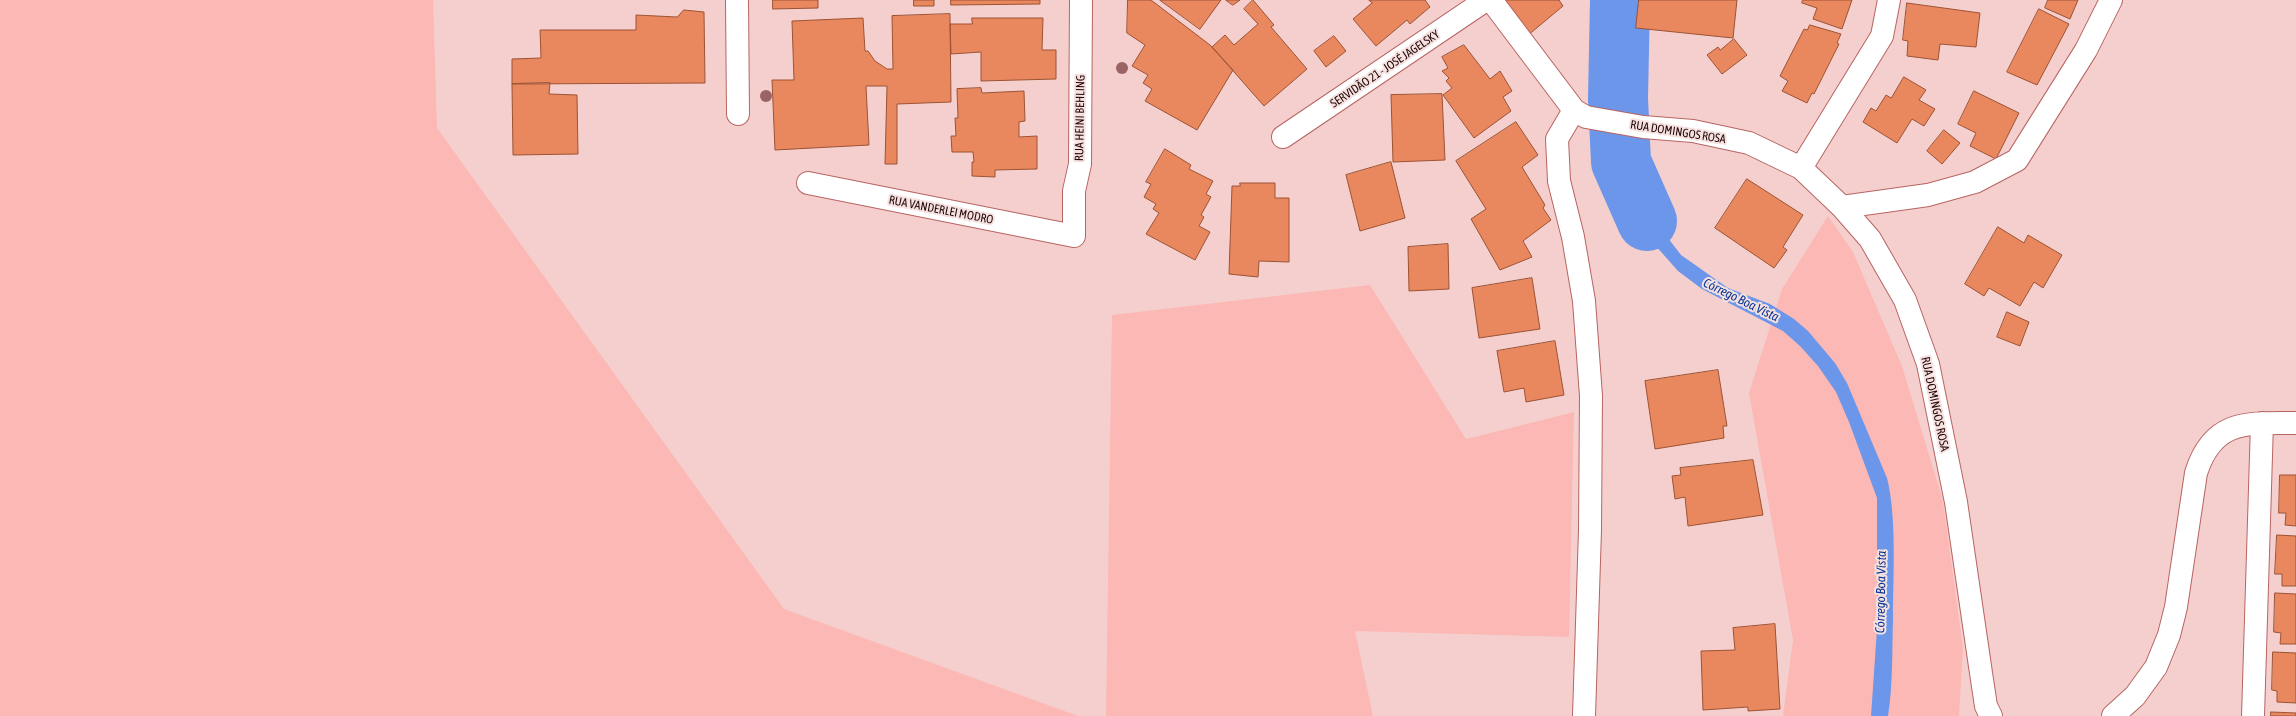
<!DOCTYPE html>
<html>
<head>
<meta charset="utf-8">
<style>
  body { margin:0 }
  canvas { display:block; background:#f5cfcd }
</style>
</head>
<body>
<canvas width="2296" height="716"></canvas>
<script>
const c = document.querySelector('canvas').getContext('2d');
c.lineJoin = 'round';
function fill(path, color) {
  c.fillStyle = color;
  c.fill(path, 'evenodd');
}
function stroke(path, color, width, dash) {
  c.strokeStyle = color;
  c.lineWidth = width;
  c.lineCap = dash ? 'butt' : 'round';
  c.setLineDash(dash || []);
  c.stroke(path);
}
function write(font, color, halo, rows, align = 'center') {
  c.font = font + ' "Asap Condensed",sans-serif';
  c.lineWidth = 4;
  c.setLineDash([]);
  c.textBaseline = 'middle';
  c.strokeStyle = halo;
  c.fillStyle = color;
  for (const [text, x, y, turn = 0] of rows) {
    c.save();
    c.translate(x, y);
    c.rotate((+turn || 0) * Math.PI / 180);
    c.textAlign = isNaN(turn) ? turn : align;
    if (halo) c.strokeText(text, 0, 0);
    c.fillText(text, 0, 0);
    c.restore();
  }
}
fill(new Path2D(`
  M 0,0 L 433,0 L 437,128 L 784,609 L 1078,716 L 0,716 Z
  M 1828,216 L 1853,252 L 1902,366 L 1943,501 L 1963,648 L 1959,716 L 1783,716 L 1793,640 L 1749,393 L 1782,289 Z
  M 1370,285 L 1466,439 L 1574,412 L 1569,637 L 1355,631 L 1373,716 L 1106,716 L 1112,315 Z`), '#fcb8b4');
fill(new Path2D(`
  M 1613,0 L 1629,0 L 1625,101 L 1609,97 L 1608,56 Z
  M 1611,142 L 1630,146 L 1633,177 L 1658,225 L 1681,255 L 1728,288 L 1770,304 L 1794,319 L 1808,331 L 1835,363 L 1847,383 L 1887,478 C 1897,517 1893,577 1893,618 C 1892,650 1893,684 1888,716 L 1871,716 L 1877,629 L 1877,498 L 1849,422 L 1836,392 L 1818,366 L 1800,346 L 1783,331 L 1702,289 L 1678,271 L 1647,236 L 1618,177 Z`), '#6c96ea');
stroke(new Path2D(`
  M 1620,0 L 1618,99 L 1621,162 L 1647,221`), '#6c96ea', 60);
const building = new Path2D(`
  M 773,0 L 818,0 L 818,8 L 773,9 Z
  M 914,0 L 934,0 L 934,6 L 914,6 Z
  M 951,0 L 1040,0 L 1040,4 L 951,5 Z
  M 1128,0 L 1151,0 L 1210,45 L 1233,70 L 1197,130 L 1145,101 L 1152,89 L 1143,83 L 1148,75 L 1132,66 L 1145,45 L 1127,33 Z
  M 1160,0 L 1221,0 L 1200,29 Z
  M 1226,0 L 1240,0 L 1233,5 Z
  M 1253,0 L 1274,25 L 1271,27 L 1307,69 L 1264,106 L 1212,47 L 1225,35 L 1234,45 L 1258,24 L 1244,9 Z
  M 1369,0 L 1425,0 L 1430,7 L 1410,24 L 1407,20 L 1376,46 L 1353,19 L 1372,3 Z
  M 1505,0 L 1559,0 L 1563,6 L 1527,36 Z
  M 1639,0 L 1737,0 L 1733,38 L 1636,28 Z
  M 1803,0 L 1852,0 L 1842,29 L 1813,19 L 1817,8 L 1802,3 Z
  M 2048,0 L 2078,0 L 2070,19 L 2045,8 Z
  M 1907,3 L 1980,13 L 1976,47 L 1940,44 L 1938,60 L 1907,56 L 1908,41 L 1903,40 Z
  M 2039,9 L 2069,24 L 2037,85 L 2007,72 Z
  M 684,10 L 704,12 L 705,83 L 512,84 L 512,59 L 541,58 L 540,30 L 636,30 L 636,15 L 677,17 Z
  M 950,14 L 951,102 L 897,104 L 897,164 L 885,164 L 887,86 L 866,86 L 869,145 L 775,150 L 772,80 L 794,80 L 792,21 L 863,18 L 865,51 L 868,51 L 875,61 L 887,69 L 893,69 L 892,16 Z
  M 972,18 L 1043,18 L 1042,50 L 1056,50 L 1056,79 L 981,81 L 981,52 L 951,54 L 950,24 L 972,24 Z
  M 1810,25 L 1841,34 L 1837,43 L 1839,44 L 1814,94 L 1812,93 L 1807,103 L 1782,91 L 1788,81 L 1780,76 L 1804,29 L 1807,30 Z
  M 1334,36 L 1346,51 L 1326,67 L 1314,51 Z
  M 1734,39 L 1747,55 L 1722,74 L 1707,55 L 1718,47 L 1720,50 Z
  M 1464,45 L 1490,79 L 1500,71 L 1512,91 L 1503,97 L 1511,111 L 1474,138 L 1443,95 L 1452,88 L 1446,81 L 1449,78 L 1442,71 L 1448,68 L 1442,57 Z
  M 1904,77 L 1926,90 L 1919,100 L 1935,109 L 1924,126 L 1912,119 L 1897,143 L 1863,122 L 1871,108 L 1876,111 L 1886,95 L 1891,98 Z
  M 550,83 L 549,94 L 577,95 L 578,154 L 513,155 L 512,84 Z
  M 981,88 L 982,93 L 1024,91 L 1025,121 L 1019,122 L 1019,137 L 1037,136 L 1037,169 L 995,170 L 995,177 L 972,176 L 972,162 L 974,162 L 973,152 L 952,152 L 951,136 L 956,136 L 955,118 L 958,118 L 957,89 Z
  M 1974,91 L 2019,113 L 1996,159 L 1970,146 L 1976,133 L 1958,124 Z
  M 1442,94 L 1445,160 L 1393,162 L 1391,95 Z
  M 1516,122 L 1538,155 L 1522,167 L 1545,205 L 1543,208 L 1551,220 L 1523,241 L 1532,257 L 1500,270 L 1471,219 L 1486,209 L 1456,161 Z
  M 1944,130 L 1960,143 L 1942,164 L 1927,151 Z
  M 1165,149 L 1191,165 L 1189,169 L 1213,181 L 1206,194 L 1211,197 L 1201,215 L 1204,217 L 1199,226 L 1210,232 L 1195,260 L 1146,234 L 1159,213 L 1153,209 L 1156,204 L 1144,197 L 1151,184 L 1146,182 Z
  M 1391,162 L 1405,218 L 1360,231 L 1346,175 Z
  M 1747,179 L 1803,215 L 1783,247 L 1787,250 L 1774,268 L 1715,228 Z
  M 1240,183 L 1275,183 L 1275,198 L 1289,198 L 1289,262 L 1259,261 L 1258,277 L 1229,274 L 1232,186 L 1240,186 Z
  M 1998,227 L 2024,243 L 2028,235 L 2062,255 L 2043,288 L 2034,282 L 2020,306 L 1989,288 L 1984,296 L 1965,284 Z
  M 1448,244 L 1449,289 L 1409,291 L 1408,247 Z
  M 1532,278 L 1540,329 L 1479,338 L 1472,288 Z
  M 2007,312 L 2029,322 L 2020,346 L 1997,337 Z
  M 1555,341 L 1564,395 L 1526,402 L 1524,388 L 1504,392 L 1497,351 Z
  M 1718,370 L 1727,426 L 1723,426 L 1724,438 L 1655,449 L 1645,381 Z
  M 1753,460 L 1763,515 L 1688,526 L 1685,497 L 1675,499 L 1672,476 L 1681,475 L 1680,468 Z
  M 2280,475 L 2296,475 L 2296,526 L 2285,525 L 2286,513 L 2279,513 Z
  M 2277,535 L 2296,536 L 2296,586 L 2282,586 L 2282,574 L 2275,574 Z
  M 2275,593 L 2296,594 L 2296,644 L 2280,644 L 2281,633 L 2274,632 Z
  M 1775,624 L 1780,709 L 1748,711 L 1748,707 L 1703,710 L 1701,651 L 1735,650 L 1733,628 Z
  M 2273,652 L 2296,653 L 2296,703 L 2277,702 L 2277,691 L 2272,690 Z
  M 2271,712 L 2296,713 L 2296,716 L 2271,716 Z`);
fill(building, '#e9875e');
stroke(building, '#9c5334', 1);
const minor = new Path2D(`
  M 737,0 L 738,114
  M 1491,0 L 1574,110 L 1586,117 L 1643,127 L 1693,131 L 1749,143 L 1801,168 L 1842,207 L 1870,239 L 1905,300 L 1928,364 L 1956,502 L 1981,673 L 1986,706 L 1991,716
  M 1574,110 L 1557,139 L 1559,181 L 1573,237 L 1584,301 L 1591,396 L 1590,530 L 1584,716
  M 1283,137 L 1486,0
  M 1801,168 L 1882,36 L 1889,0
  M 808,183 L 1074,236 L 1074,191 L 1080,164 L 1081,0
  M 1842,207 L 1928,195 L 1975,182 L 2017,160 L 2086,50 L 2111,0
  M 2113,716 L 2135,696 L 2156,667 L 2169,635 L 2176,607 L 2196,473 C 2213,419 2247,423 2296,423
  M 2253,716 L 2262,423`);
stroke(minor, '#b76562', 24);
stroke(minor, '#fff', 22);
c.fillStyle = '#9a6465';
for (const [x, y] of [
  [1122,68],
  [766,96]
]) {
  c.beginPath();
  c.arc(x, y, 6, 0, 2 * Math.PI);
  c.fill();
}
write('12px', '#230505', '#f5e2e0', [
  ["SERVIDÃO 21 - JOSÉ JAGELSKY",1385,69,-34],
  ["RUA HEINI BEHLING",1080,118,-89],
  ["RUA DOMINGOS ROSA",1678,132,9],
  ["RUA VANDERLEI MODRO",941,210,11],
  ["RUA DOMINGOS ROSA",1935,404,78]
]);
write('italic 13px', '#0b3594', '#f5e2e0', [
  ["Córrego Boa Vista",1741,300,26],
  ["Córrego Boa Vista",1881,592,-89]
]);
</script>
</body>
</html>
